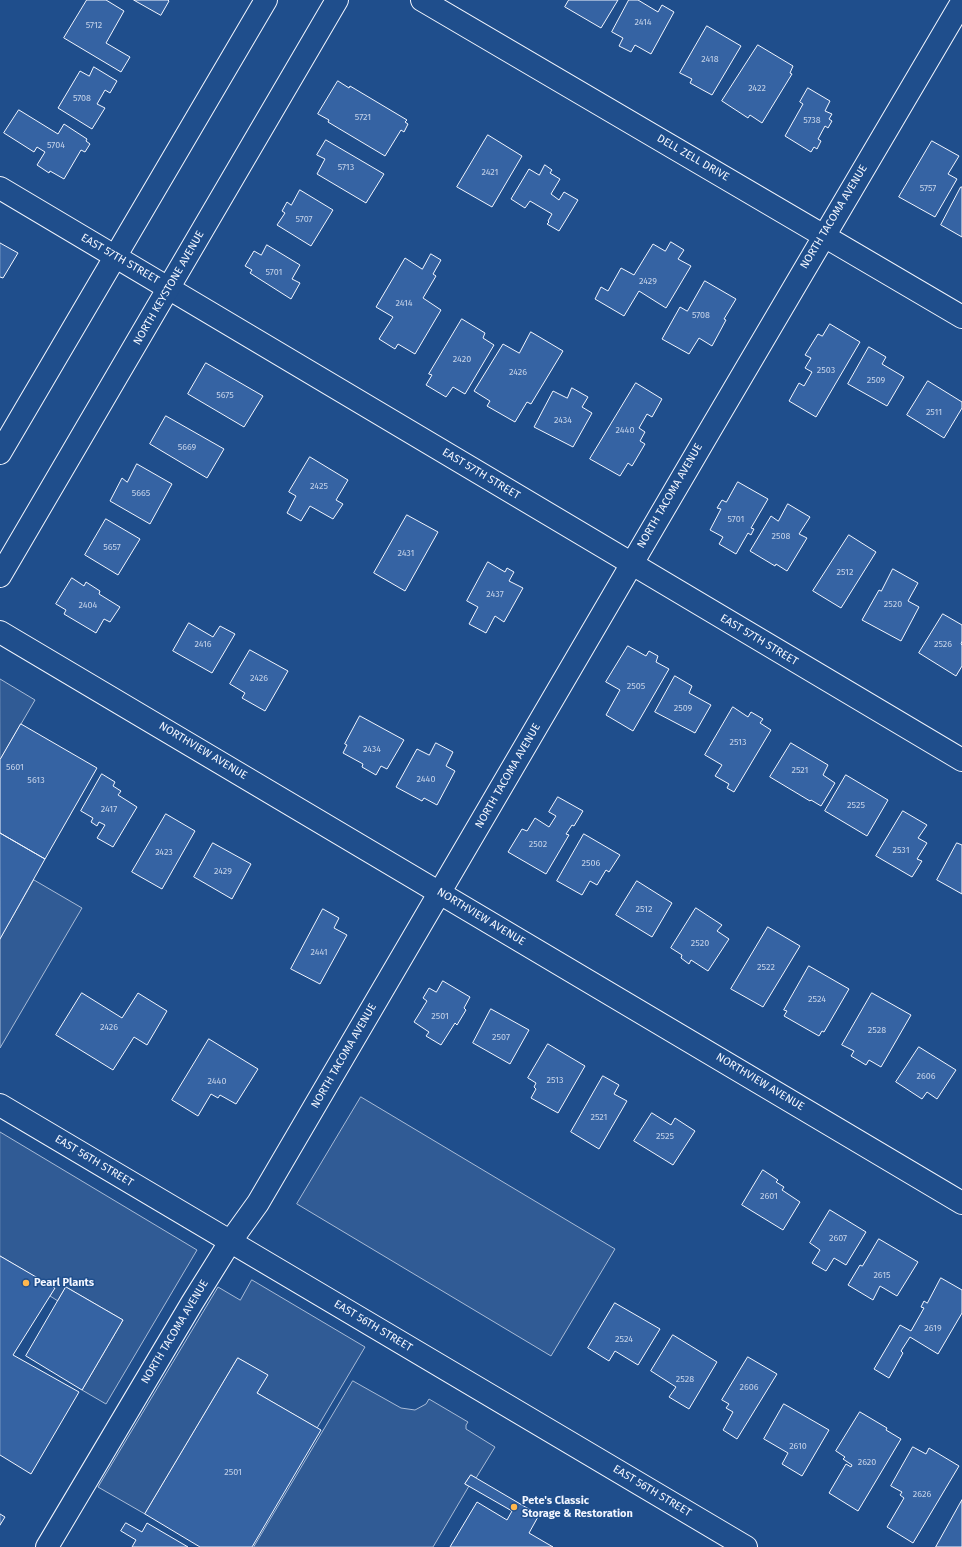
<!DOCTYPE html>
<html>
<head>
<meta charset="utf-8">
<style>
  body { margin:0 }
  canvas { display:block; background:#1f4e8c }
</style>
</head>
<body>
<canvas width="962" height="1547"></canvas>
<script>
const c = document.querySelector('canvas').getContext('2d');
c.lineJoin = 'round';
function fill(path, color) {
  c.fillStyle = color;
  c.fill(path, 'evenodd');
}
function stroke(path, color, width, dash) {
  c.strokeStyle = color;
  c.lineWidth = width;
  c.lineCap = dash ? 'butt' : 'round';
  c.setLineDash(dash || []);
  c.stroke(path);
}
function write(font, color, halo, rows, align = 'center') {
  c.font = font + ' "Fira Sans",sans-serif';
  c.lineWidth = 3;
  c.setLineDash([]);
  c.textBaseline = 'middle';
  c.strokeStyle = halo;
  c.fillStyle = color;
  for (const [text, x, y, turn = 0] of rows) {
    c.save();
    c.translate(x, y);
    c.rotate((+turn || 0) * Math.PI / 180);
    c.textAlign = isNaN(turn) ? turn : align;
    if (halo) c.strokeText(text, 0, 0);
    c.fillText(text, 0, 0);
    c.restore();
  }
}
const built = new Path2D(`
  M 0,679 L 35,700 L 0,760 Z
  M 34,880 L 82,908 L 0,1048 L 0,939 Z
  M 361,1097 L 615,1249 L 551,1356 L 297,1204 Z
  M 0,1132 L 197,1250 L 106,1404 L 82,1390 L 123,1320 L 66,1287 L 58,1301 L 50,1296 L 54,1288 L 0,1256 Z
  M 252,1280 L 365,1347 L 317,1428 L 257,1393 L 267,1375 L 238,1358 L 145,1514 L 98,1487 L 218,1287 L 240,1300 Z
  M 353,1381 L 401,1408 L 415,1410 L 426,1404 L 429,1399 L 468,1422 L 466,1425 L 466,1429 L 495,1447 L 476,1478 L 471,1475 L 465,1484 L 469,1486 L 433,1547 L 254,1547 Z`);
fill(built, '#305b95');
stroke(built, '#a8bbd7', 1);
const building = new Path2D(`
  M 87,0 L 106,0 L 124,11 L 106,43 L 130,57 L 121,72 L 64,38 Z
  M 134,0 L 168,0 L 169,1 L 161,15 Z
  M 569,0 L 618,0 L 601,28 L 565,7 Z
  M 629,0 L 638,0 L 658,12 L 662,5 L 674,12 L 651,54 L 635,45 L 631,52 L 619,46 L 623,38 L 612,32 Z
  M 707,26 L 741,46 L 712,95 L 690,83 L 692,79 L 680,73 Z
  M 758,45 L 793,66 L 790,73 L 792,74 L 762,123 L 750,115 L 748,118 L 722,101 Z
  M 94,67 L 117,81 L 110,93 L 105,90 L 97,104 L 105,108 L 92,129 L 58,108 L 80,71 L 89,76 Z
  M 338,81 L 349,88 L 350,86 L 407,120 L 405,122 L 408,124 L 404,132 L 401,130 L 385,156 L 328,122 L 329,120 L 318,114 Z
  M 808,88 L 830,101 L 825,111 L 832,114 L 829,119 L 832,121 L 828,128 L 825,126 L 818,139 L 821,141 L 817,149 L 814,147 L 811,152 L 785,136 L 803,104 L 800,102 Z
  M 19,110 L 58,134 L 64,124 L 87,139 L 86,141 L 90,144 L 85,152 L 81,150 L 64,179 L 50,171 L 49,173 L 37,165 L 45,152 L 37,147 L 34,152 L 4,133 Z
  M 488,135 L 522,156 L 492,207 L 457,187 Z
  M 326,140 L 384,174 L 366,203 L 317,174 L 325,159 L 317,155 Z
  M 932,141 L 959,156 L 948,174 L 957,179 L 935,217 L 899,197 Z
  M 545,165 L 552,170 L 550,173 L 560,179 L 551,194 L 559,200 L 564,192 L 578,200 L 559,231 L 547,224 L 549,222 L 548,221 L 552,214 L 530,201 L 525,208 L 511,199 L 529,169 L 539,175 Z
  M 961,187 L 962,187 L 962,237 L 941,225 Z
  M 300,190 L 333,210 L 311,246 L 277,225 L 285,213 L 282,211 L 287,202 L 291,205 Z
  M 671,242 L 684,250 L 678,259 L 691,266 L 666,308 L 639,291 L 624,316 L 595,299 L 601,287 L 608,291 L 621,268 L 634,275 L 653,244 L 665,251 Z
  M 0,243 L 18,253 L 3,278 L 0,277 Z
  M 267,245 L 300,265 L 292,279 L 300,283 L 291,299 L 250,273 L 252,270 L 245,266 L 254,251 L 261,255 Z
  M 431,254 L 441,260 L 433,274 L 436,276 L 423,298 L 441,310 L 415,354 L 398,344 L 395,349 L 379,339 L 393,317 L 376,307 L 405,258 L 422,269 Z
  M 705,281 L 736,299 L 724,319 L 726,320 L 712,346 L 699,338 L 689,354 L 662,339 L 680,307 L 687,311 Z
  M 462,319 L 485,333 L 483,338 L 494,345 L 465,394 L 453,387 L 446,397 L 426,385 L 432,375 L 429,374 Z
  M 830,324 L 860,342 L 816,417 L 789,401 L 799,383 L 804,386 L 812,372 L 805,368 L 811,358 L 805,355 L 818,334 L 822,336 Z
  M 531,332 L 563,351 L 531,404 L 527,402 L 515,422 L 487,406 L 490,401 L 474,391 L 503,344 L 519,353 Z
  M 869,347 L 886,357 L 882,364 L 904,377 L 887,406 L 848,384 Z
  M 206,363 L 263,396 L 244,427 L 188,394 Z
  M 928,381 L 962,402 L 962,408 L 944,438 L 907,415 Z
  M 636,383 L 662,399 L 652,417 L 647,414 L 639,428 L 645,432 L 640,441 L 645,444 L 632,466 L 628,463 L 620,476 L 590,459 Z
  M 572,388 L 588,397 L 582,407 L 592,413 L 573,447 L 534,427 L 553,391 L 567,398 Z
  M 166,416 L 224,449 L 207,478 L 150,444 Z
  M 310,457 L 348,480 L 336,500 L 343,504 L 333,519 L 310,506 L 301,521 L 287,513 L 296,496 L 289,492 Z
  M 137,464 L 172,484 L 150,524 L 110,501 L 122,478 L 127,482 Z
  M 738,482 L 768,499 L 751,528 L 754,529 L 751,535 L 748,533 L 736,554 L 719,544 L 723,537 L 710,530 L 721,509 L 717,508 L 722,500 L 726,502 Z
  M 788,504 L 810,517 L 799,534 L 807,538 L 787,571 L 776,564 L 775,566 L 750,551 L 771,516 L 778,521 Z
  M 407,515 L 438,532 L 405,591 L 374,573 Z
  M 106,519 L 140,539 L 118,575 L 85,555 Z
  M 849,535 L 876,552 L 841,608 L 813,591 Z
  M 488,562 L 505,572 L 507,568 L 514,572 L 509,581 L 523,588 L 504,622 L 495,616 L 486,633 L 469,624 L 478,607 L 467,601 Z
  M 893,569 L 918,583 L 908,601 L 919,607 L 901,641 L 862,620 L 879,590 L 881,591 Z
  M 72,578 L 84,586 L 86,582 L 100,591 L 99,594 L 120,607 L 110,622 L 104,619 L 96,633 L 64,614 L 66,610 L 56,604 Z
  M 943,614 L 962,625 L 962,641 L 961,644 L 962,645 L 962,666 L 956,676 L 919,653 Z
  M 189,623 L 213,637 L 220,626 L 235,634 L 212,673 L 173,651 Z
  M 628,646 L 646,656 L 649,651 L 658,656 L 656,662 L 669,669 L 633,731 L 606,715 L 620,690 L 606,682 Z
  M 250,650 L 288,671 L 265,711 L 242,698 L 245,693 L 230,684 Z
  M 675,676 L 692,686 L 689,693 L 711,705 L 695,733 L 655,712 Z
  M 733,707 L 748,717 L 751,712 L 763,719 L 760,723 L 771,730 L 734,792 L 727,788 L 729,784 L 715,776 L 722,765 L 705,755 Z
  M 360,716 L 404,740 L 387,769 L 381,766 L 376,775 L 362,767 L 363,764 L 343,753 L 347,745 L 345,744 Z
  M 21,724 L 97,768 L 45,859 L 0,833 L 0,760 Z
  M 436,743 L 453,752 L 446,766 L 455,771 L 437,805 L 424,798 L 422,801 L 396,787 L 417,749 L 429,755 Z
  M 791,743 L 828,765 L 823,775 L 835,783 L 821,806 L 811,800 L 810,801 L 770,777 Z
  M 102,774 L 115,782 L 113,786 L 121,791 L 118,795 L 137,807 L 113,847 L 97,838 L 105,825 L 99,822 L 97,826 L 91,822 L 93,818 L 81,811 Z
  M 846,775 L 888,800 L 867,836 L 825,811 Z
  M 558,797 L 583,811 L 574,826 L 572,825 L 566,834 L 569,835 L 546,874 L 508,852 L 522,829 L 527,831 L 535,818 L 549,827 L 556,816 L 549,812 Z
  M 903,811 L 927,825 L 918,838 L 927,843 L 917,859 L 922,861 L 912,877 L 876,856 Z
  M 166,814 L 195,831 L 162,889 L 132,872 Z
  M 0,833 L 45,859 L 0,939 Z
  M 584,834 L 620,855 L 609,872 L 606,870 L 597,885 L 590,881 L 582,895 L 557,881 Z
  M 213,843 L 251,864 L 232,899 L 194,877 Z
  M 957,843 L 962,845 L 962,894 L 937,880 Z
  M 637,881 L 672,903 L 652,937 L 616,915 Z
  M 696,908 L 722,925 L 717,931 L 729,939 L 708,971 L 691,960 L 689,964 L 681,958 L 682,955 L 671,948 Z
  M 323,909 L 339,918 L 334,928 L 347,935 L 320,984 L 291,969 Z
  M 768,927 L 800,946 L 763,1007 L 731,989 Z
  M 809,966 L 849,989 L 824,1032 L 822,1031 L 819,1036 L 784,1016 L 787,1011 L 784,1010 Z
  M 443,981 L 470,997 L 464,1008 L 466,1010 L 457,1025 L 455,1023 L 441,1045 L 426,1036 L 429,1032 L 414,1022 L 427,1001 L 423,998 L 429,988 L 436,992 Z
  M 82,993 L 122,1018 L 138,993 L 167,1011 L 147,1045 L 134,1037 L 113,1070 L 56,1035 Z
  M 872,993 L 911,1015 L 881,1067 L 869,1060 L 866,1065 L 851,1056 L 854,1051 L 842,1045 Z
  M 491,1009 L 529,1030 L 510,1064 L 473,1043 Z
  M 209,1039 L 258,1069 L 236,1104 L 220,1095 L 218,1098 L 211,1094 L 198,1116 L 172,1100 Z
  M 548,1044 L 585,1066 L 558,1113 L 531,1098 L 536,1089 L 534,1087 L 536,1083 L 528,1078 Z
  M 919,1047 L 956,1070 L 937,1099 L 927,1092 L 922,1099 L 896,1082 Z
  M 603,1076 L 619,1085 L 614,1094 L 627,1101 L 599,1149 L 571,1132 Z
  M 652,1113 L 671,1125 L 675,1118 L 695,1131 L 673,1165 L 634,1141 Z
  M 763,1170 L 778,1180 L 776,1182 L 784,1187 L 782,1190 L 800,1202 L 783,1230 L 742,1205 Z
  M 830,1210 L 866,1232 L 846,1265 L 834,1258 L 826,1271 L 812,1263 L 820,1250 L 810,1243 Z
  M 879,1239 L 918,1262 L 897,1296 L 880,1286 L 873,1300 L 848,1285 L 860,1265 L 862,1266 Z
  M 0,1256 L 55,1288 L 13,1355 L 79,1392 L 31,1474 L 0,1455 Z
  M 941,1278 L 962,1290 L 962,1313 L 938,1354 L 910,1337 L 901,1351 L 903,1353 L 889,1378 L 874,1369 L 900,1325 L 911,1331 L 924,1308 L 921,1307 L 924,1301 L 927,1303 Z
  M 66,1287 L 123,1320 L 82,1390 L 26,1356 Z
  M 615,1303 L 660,1329 L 638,1365 L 615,1351 L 609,1361 L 588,1348 Z
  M 673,1335 L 717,1362 L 689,1409 L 669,1397 L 676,1387 L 651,1371 Z
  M 748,1357 L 777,1374 L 737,1439 L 723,1430 L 733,1412 L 726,1408 L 729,1404 L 722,1400 Z
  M 238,1358 L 268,1375 L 257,1393 L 321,1430 L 252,1547 L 200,1547 L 145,1514 Z
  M 784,1404 L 829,1430 L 802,1476 L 782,1464 L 788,1453 L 764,1439 Z
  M 860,1412 L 887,1428 L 886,1430 L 901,1439 L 858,1511 L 829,1493 L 846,1464 L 851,1467 L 852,1465 L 843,1459 L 845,1457 L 836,1451 Z
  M 913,1447 L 926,1454 L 929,1448 L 959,1466 L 913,1543 L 887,1527 L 904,1498 L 900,1495 L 902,1492 L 891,1486 Z
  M 471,1475 L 539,1515 L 529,1533 L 553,1547 L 450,1547 L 477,1502 L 507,1520 L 512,1511 L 465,1484 Z
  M 962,1500 L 962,1547 L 936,1547 Z
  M 0,1514 L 5,1517 L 0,1525 Z
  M 126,1523 L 142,1532 L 147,1523 L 188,1547 L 132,1547 L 136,1540 L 121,1531 Z`);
fill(building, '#3563a3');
stroke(building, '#f2f6ff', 1);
const minor = new Path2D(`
  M 422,0 L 962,317
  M 0,188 L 962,760
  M 0,632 L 962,1203
  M 0,1105 L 746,1547
  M 47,1547 L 192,1303 L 230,1242 L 258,1203 C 494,803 725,401 962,2`);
const major = new Path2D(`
  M 0,453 L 266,0
  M 0,576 L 337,0`);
stroke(minor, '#f2f6ff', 24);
stroke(major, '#f2f6ff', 24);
stroke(minor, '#1f4e8c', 22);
stroke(major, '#1f4e8c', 22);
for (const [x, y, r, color] of [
  [26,1283,4,"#ffb74d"],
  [514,1507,4,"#ffb74d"]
]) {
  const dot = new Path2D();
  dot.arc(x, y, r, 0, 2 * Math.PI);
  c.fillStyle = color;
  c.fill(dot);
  stroke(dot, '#1f4e8c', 1.5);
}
write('9px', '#c3d1e8', null, [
  ["2414",643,22],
  ["5712",94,25],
  ["2418",710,59],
  ["2422",757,88],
  ["5708",82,98],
  ["5721",363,117],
  ["5738",812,120],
  ["5704",56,145],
  ["5713",346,167],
  ["2421",490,172],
  ["5757",928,188],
  ["5707",304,219],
  ["5701",274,272],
  ["2429",648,281],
  ["2414",404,303],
  ["5708",701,315],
  ["2420",462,359],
  ["2503",826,370],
  ["2426",518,372],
  ["2509",876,380],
  ["5675",225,395],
  ["2511",934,412],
  ["2434",563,420],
  ["2440",625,430],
  ["5669",187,447],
  ["2425",319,486],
  ["5665",141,493],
  ["5701",736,519],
  ["2508",781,536],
  ["5657",112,547],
  ["2431",406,553],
  ["2512",845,572],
  ["2437",495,594],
  ["2520",893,604],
  ["2404",88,605],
  ["2416",203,644],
  ["2526",943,644],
  ["2426",259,678],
  ["2505",636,686],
  ["2509",683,708],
  ["2513",738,742],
  ["2434",372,749],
  ["5601",15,767],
  ["2521",800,770],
  ["2440",426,779],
  ["5613",36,780],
  ["2525",856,805],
  ["2417",109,809],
  ["2502",538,844],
  ["2531",901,850],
  ["2423",164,852],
  ["2506",591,863],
  ["2429",223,871],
  ["2512",644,909],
  ["2520",700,943],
  ["2441",319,952],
  ["2522",766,967],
  ["2524",817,999],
  ["2501",440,1016],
  ["2426",109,1027],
  ["2528",877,1030],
  ["2507",501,1037],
  ["2606",926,1076],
  ["2513",555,1080],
  ["2440",217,1081],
  ["2521",599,1117],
  ["2525",665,1136],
  ["2601",769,1196],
  ["2607",838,1238],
  ["2615",882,1275],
  ["2619",933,1328],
  ["2524",624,1339],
  ["2528",685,1379],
  ["2606",749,1387],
  ["2610",798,1446],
  ["2620",867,1462],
  ["2501",233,1472],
  ["2626",922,1494]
]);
write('11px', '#f2f6ff', '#1f4e8c', [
  ["DELL ZELL DRIVE",693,158,30],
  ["NORTH TACOMA AVENUE",834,217,-59],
  ["EAST 57TH STREET",120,259,30],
  ["NORTH KEYSTONE AVENUE",169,288,-60],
  ["EAST 57TH STREET",481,474,31],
  ["NORTH TACOMA AVENUE",670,496,-60],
  ["EAST 57TH STREET",759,640,31],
  ["NORTHVIEW AVENUE",203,751,31],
  ["NORTH TACOMA AVENUE",508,776,-60],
  ["NORTHVIEW AVENUE",481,917,31],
  ["NORTH TACOMA AVENUE",344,1056,-60],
  ["NORTHVIEW AVENUE",760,1082,31],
  ["EAST 56TH STREET",94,1161,31],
  ["EAST 56TH STREET",373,1326,31],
  ["NORTH TACOMA AVENUE",175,1332,-59],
  ["EAST 56TH STREET",652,1491,31]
]);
write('bold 11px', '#f2f6ff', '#1f4e8c', [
  ["Pearl Plants",34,1283],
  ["Pete's Classic",522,1501],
  ["Storage & Restoration",522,1514]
], 'left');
</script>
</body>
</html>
